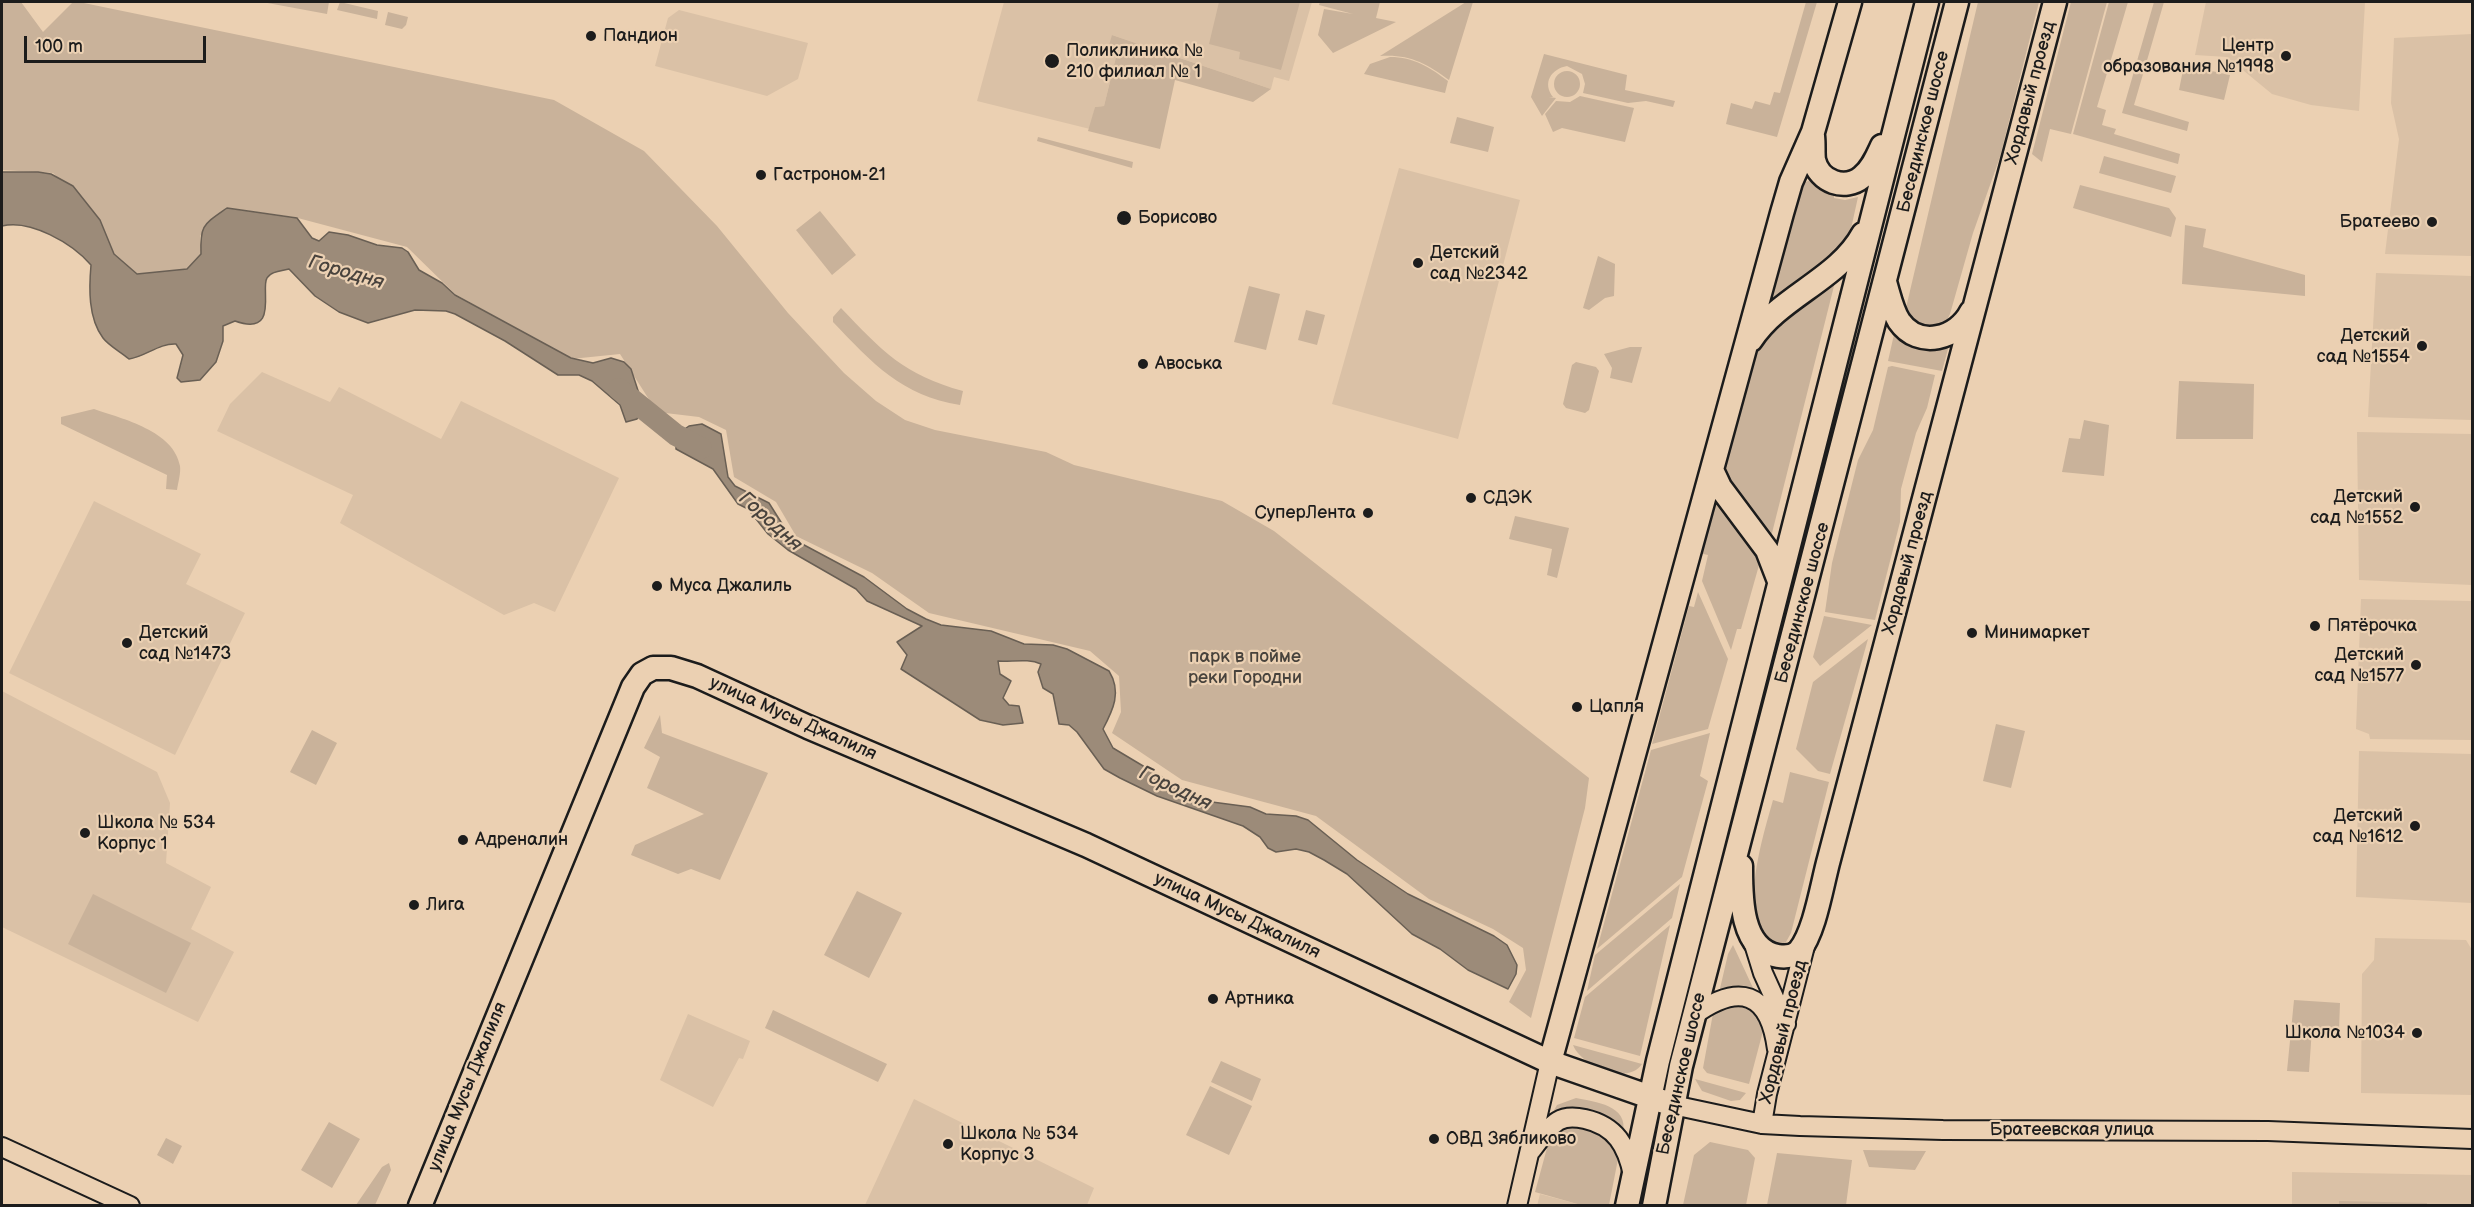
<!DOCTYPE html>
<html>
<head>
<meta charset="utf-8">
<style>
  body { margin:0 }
  #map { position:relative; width:2474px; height:1207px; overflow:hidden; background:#ebd0b2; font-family:"Balsamiq Sans",sans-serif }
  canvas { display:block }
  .frame { position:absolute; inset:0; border:3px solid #1c1c1c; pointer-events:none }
  .scale { position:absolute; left:24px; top:36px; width:182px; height:27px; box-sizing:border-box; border:3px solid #1c1c1c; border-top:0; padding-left:8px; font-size:18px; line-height:21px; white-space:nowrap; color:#1c1c1c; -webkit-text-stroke:4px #ebd0b2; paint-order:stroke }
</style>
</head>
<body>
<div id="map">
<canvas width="2474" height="1207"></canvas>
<div class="frame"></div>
<div class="scale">100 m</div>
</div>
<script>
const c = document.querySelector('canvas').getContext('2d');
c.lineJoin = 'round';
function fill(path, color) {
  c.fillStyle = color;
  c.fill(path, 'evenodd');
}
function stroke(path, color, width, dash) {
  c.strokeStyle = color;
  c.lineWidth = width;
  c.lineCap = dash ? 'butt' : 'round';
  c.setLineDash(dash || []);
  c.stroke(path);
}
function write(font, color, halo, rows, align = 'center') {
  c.font = font + ' "Balsamiq Sans",sans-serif';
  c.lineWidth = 4.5;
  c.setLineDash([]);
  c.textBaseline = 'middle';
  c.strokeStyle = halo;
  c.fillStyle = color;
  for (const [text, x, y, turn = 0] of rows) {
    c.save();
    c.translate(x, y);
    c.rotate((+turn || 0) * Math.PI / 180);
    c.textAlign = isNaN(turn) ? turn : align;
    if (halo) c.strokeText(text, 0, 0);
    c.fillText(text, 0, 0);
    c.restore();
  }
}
fill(new Path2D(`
  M 1004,2 L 1312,2 L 1289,81 L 1274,77 L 1271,89 L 1112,35 L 1117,53 L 1113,69 L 1104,106 L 1095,107 L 1090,129 L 977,101 Z
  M 2206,2 L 2365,2 L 2359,111 L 2311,105 L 2272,94 L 2227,57 L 2195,55 Z
  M 679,10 L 808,43 L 798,79 L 767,96 L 655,66 L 668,18 Z
  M 2472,34 L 2472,256 L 2385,254 L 2399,139 L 2391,103 L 2394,38 Z
  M 1399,168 L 1520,200 L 1458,439 L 1332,404 Z
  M 2376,273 L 2472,276 L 2472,420 L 2368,417 Z
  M 262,372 L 330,402 L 339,387 L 441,439 L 461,401 L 619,478 L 555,612 L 534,603 L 504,615 L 340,523 L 353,495 L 217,431 L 230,404 Z
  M 2357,432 L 2472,434 L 2472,585 L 2359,580 Z
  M 94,501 L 201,554 L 186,584 L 245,613 L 175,755 L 9,673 Z
  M 2361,599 L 2472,601 L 2472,740 L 2370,739 L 2369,734 L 2356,729 Z
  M 2,691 L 157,772 L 170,803 L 166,863 L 211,887 L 191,929 L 234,952 L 198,1022 L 2,927 Z
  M 2359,751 L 2472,754 L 2472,903 L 2356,897 Z
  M 2375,938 L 2466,940 L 2472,950 L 2472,1095 L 2361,1093 L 2362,974 L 2374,960 Z
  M 688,1014 L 750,1041 L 743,1059 L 739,1058 L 713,1107 L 660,1080 Z
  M 914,1099 L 1094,1188 L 1087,1205 L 865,1205 Z
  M 2292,1172 L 2472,1175 L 2472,1205 L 2292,1206 Z
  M 1540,1194 L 1581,1205 L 1537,1206 Z`), '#dac1a6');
fill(new Path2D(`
  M 2,2 L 21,2 L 43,32 L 73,2 L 79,2 L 554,100 L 644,151 L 717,226 L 788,313 L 844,373 L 876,401 L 905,420 L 935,430 L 1046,452 L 1074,465 L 1222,501 L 1274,531 L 1589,778 L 1585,808 L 1531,1018 L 1509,1002 L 1526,970 L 1523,948 L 1493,929 L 1429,899 L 1316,816 L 1182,780 L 1112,733 L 1121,712 L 1119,676 L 1090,651 L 929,613 L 872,573 L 796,536 L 776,502 L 734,477 L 726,430 L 699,417 L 657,412 L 620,354 L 571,359 L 455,294 L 407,247 L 294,217 L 227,208 L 200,236 L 201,254 L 187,269 L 137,274 L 114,254 L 94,214 L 53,173 L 2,170 Z
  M 262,2 L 329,2 L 327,14 Z
  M 340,2 L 378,11 L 377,19 L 337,10 Z
  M 1219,2 L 1300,2 L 1281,70 L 1239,59 L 1240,52 L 1209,44 Z
  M 1320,2 L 1380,2 L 1376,18 L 1396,22 L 1333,53 L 1318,35 L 1324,9 L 1353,14 L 1319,5 Z
  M 1466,2 L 1473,2 L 1449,80 C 1426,63 1409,54 1380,56 Z
  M 1806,2 L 1817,2 L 1777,137 L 1726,124 L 1731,103 L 1752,109 L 1755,101 L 1770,105 L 1774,92 L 1780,93 Z
  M 1978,2 L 2039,2 L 2000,157 L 1973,233 L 1950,314 L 1945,324 L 1924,331 L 1905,312 Z
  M 2071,2 L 2107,2 L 2071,134 L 2050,129 L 2042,162 L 2032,154 Z
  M 2109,2 L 2128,2 L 2097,107 L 2106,110 L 2102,125 L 2116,129 L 2114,134 L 2180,154 L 2178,164 L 2073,134 Z
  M 2154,2 L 2164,2 L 2134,105 L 2189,122 L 2187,131 L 2122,113 Z
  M 388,12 L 408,17 L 406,25 L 402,29 L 385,25 Z
  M 1112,35 L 1271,89 L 1253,102 L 1175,80 L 1160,149 L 1088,131 L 1095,107 L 1104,106 L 1117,53 L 1108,49 Z
  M 1544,54 L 1627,75 L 1625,90 L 1675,101 L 1673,107 L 1646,101 L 1628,103 L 1583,93 L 1585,84 L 1582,74 L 1567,66 C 1551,69 1542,83 1553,97 L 1549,97 L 1556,98 L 1542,116 L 1531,97 Z
  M 1390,57 C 1414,57 1429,67 1448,81 L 1445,93 L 1364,74 L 1370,64 Z
  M 2184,65 L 2230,75 L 2224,100 L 2179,90 Z
  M1554 84a13 13 0 1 1 26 0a13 13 0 1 1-26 0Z
  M 1580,96 L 1634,108 L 1625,142 L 1562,128 L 1553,132 L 1545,114 L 1556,101 L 1570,102 Z
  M 1457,117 L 1494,127 L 1488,152 L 1450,143 Z
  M 1038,137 L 1133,162 L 1132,168 L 1037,141 Z
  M 2104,156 L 2176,176 L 2171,193 L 2099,173 Z
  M 1810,180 L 1834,192 L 1834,198 L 1845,200 L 1858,197 L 1847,247 L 1770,301 L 1767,300 L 1801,184 Z
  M 2080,185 L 2169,208 L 2176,218 L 2171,237 L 2073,208 Z
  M 820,211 L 856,255 L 832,275 L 796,230 Z
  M 2185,225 L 2206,229 L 2203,247 L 2305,275 L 2305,296 L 2182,284 Z
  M 1598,256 L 1615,264 L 1614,296 L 1605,298 L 1589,310 L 1583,308 Z
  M 1836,278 L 1770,541 L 1721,474 L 1757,340 Z
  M 1249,286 L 1280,294 L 1266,350 L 1234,342 Z
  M 841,308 C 882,351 904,375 963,391 L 960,405 C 902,396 872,363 833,322 L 833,317 Z
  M 1306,310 L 1325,315 L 1317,345 L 1298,340 Z
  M 1895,330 L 1951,338 L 1942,371 L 1888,361 Z
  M 1630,347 L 1642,347 L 1632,383 L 1610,378 L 1612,368 L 1604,354 Z
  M 1576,362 L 1596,367 L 1599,371 L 1589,410 L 1585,413 L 1566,408 L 1563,404 L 1572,365 Z
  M 1892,366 L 1935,375 L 1927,408 L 1916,433 L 1901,489 L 1900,522 L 1875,620 L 1825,612 L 1832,563 L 1858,460 L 1873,430 L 1888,367 Z
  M 2179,381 L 2254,384 L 2253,439 L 2176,439 Z
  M 94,409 C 123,419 174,431 180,466 C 181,473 178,483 177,490 L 166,489 L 167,475 L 61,424 L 61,417 Z
  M 2084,420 L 2109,425 L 2104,476 L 2062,472 L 2069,438 L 2080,439 Z
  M 1713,494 L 1763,551 L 1741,629 L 1737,629 L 1731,650 L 1702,581 L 1708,555 L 1699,553 Z
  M 1515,516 L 1569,528 L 1557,578 L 1547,575 L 1552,549 L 1509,539 Z
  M 1698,592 L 1728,659 L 1708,729 L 1652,744 L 1689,606 L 1694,607 Z
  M 1824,616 L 1872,625 L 1820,666 L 1813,657 Z
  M 1868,639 L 1830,774 L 1818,771 L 1796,749 L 1813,682 Z
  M 660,715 L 662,733 L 768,773 L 720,880 L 691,869 L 678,874 L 631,855 L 635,845 L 704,814 L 647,788 L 660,757 L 644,748 Z
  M 1996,724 L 2025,731 L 2011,788 L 1983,781 Z
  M 312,730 L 337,743 L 316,785 L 290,772 Z
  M 1710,733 L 1700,776 L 1708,781 L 1682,877 L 1597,949 L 1651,750 Z
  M 1790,772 L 1829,782 L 1791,933 L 1786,942 L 1780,945 C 1730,936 1765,830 1773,800 L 1783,803 Z
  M 1680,884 L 1672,918 L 1587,991 L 1595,955 Z
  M 857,891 L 902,913 L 869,978 L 824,955 Z
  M 93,894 L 191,943 L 166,993 L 68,944 Z
  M 1670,925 L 1640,1056 L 1574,1038 L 1585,997 Z
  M 1733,945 L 1754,990 L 1751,992 L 1719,993 L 1728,954 Z
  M 2294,1000 L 2340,1003 L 2339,1030 L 2312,1028 L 2309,1072 L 2287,1071 Z
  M 1732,1001 C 1747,1007 1761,1013 1763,1031 L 1749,1084 L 1707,1073 L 1703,1068 L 1714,1008 Z
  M 773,1010 L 887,1064 L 878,1082 L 765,1028 Z
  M 1573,1045 L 1642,1064 C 1628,1086 1581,1066 1573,1045 Z
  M 1221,1061 L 1261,1079 L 1252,1101 L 1211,1082 Z
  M 1695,1079 L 1746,1093 L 1740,1100 L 1731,1101 L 1702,1091 Z
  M 1210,1086 L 1252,1106 L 1229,1155 L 1186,1135 Z
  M 1576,1098 C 1595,1102 1629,1105 1623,1133 L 1548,1121 L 1557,1105 Z
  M 329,1122 L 360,1139 L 332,1188 L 301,1170 Z
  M 1590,1125 L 1615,1143 L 1618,1159 L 1609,1205 L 1581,1205 L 1535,1192 L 1550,1137 L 1562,1126 Z
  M 166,1138 L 182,1146 L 173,1164 L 157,1155 Z
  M 1710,1142 L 1748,1150 L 1755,1158 L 1746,1205 L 1683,1205 L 1694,1155 Z
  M 1863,1150 L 1926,1151 L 1915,1170 L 1869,1167 Z
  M 1777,1153 L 1852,1160 L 1846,1205 L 1767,1205 Z
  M 389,1163 L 391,1170 L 375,1205 L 356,1205 L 382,1167 Z
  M 2339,1201 L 2427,1203 L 2427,1205 L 2339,1205 Z`), '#c9b29a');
const water = new Path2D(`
  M 2,172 L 38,172 L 51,174 L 73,186 L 100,220 L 114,254 L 137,274 L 187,269 L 201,254 C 200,225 203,225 227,208 L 297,218 L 312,238 L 319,241 L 329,232 L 348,235 L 377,245 L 402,248 L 408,252 L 419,270 L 442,283 L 455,295 L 571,358 L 593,363 L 611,358 L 624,362 L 631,369 L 643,406 L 637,419 L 626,422 L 620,405 L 592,381 L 579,375 L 558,375 L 505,341 L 455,314 L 446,311 L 415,310 L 368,323 L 339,312 L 315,296 L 289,269 C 282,271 271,271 267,278 C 260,288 280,337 235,321 L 223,326 L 223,341 L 216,362 L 200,380 L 181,382 L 177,378 L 183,355 L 176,344 C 159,343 145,357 129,359 C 121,352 109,346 103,338 C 88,318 89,288 91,265 C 72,243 30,219 2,226 Z
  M 702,424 L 721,434 L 728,477 L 735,486 L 769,503 L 791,538 L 864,577 L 907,609 L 926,619 L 941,625 L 991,631 L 1024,644 L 1053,645 L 1067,649 L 1109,671 C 1122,692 1113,710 1103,729 L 1113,748 L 1185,791 L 1212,802 L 1250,807 L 1266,814 L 1296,816 L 1308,820 L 1357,860 L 1408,894 L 1494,936 L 1507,945 L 1517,965 L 1516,974 L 1508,989 L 1468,970 L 1440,949 L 1412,934 L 1347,874 L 1324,860 L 1309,852 L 1296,849 L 1276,852 L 1268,848 L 1260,837 L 1243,826 L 1157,796 L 1120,778 L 1104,769 L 1077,732 L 1069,725 L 1059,724 L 1053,694 L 1043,688 L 1038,672 L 1041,664 C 1028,658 1012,662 998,661 L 1000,674 L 1011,681 L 1003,698 L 1009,705 L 1019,706 L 1023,723 L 1003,725 L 980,720 L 901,669 L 907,655 L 897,642 L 922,626 L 867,601 L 856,589 L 788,550 L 768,534 L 748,509 L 738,504 L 713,469 L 676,449 L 676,435 L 689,426 Z`);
fill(water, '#9c8b79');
stroke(water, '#695f54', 1.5);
stroke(new Path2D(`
  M 619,389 L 676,435 L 701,448`), '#9c8b79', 22);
const minor = new Path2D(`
  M 1754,944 L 1763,973 L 1786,1024
  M 1694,1015 C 1739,983 1769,991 1777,1049
  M 1673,1105 L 1762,1124 L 1800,1126 L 1943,1130 L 2268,1131 L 2472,1139
  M 1762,1124 L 1767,1094 L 1806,942
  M 2,1147 L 130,1206
  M 1530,1152 C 1538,1142 1547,1128 1558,1121 C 1566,1116 1576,1117 1585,1119 C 1616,1126 1627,1146 1633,1175
  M 1517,1206 L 1550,1062`);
const major = new Path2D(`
  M 1813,136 C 1814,144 1813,153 1814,160 C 1819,182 1845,191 1862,177 C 1872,169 1877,157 1882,146
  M 1885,282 C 1889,295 1892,310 1899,321 C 1919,350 1958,338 1971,312
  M 1751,340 C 1780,296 1838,280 1863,234
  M 1712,470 L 1720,487 L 1767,550 L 1779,581
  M 1741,866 C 1741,895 1740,950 1778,956 C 1785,957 1793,957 1799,951 C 1815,932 1822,884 1829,859 L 2055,2
  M 1550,1062 L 1782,213 L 1791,182 L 1813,132 L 1850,2
  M 420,1206 L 633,687 L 642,674 L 653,668 L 671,668 L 697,676 L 808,727 L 1086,845 L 1550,1062 L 1673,1105
  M 1627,1206 L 1658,1061 L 1927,2
  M 1654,1206 L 1681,1066 L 1957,2`);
stroke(minor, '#1c1c1c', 22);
stroke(major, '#1c1c1c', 27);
stroke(minor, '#ebd0b2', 18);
stroke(major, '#ebd0b2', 22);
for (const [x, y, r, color] of [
  [591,36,6,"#1c1c1c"],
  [2286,56,6,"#1c1c1c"],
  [1052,61,8,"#1c1c1c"],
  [761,175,6,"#1c1c1c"],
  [1124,218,8,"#1c1c1c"],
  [2432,222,6,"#1c1c1c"],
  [1418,263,6,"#1c1c1c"],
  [2422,346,6,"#1c1c1c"],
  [1143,364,6,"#1c1c1c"],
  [1471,498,6,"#1c1c1c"],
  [2415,507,6,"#1c1c1c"],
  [1368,513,6,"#1c1c1c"],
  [657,586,6,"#1c1c1c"],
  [2315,626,6,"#1c1c1c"],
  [1972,633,6,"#1c1c1c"],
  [127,643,6,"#1c1c1c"],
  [2416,665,6,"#1c1c1c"],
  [1577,707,6,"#1c1c1c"],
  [2415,826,6,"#1c1c1c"],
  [85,833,6,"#1c1c1c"],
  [463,840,6,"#1c1c1c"],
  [414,905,6,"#1c1c1c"],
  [1213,999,6,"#1c1c1c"],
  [2417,1033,6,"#1c1c1c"],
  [1434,1139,6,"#1c1c1c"],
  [948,1144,6,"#1c1c1c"]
]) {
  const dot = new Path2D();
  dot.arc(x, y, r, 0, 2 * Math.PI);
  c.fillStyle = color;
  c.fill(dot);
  stroke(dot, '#ebd0b2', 2);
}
write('18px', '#1c1c1c', '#ebd0b2', [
  ["Пандион",603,36],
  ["Центр",2274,46,"right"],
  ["образования №1998",2274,67,"right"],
  ["Поликлиника №",1066,51],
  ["210 филиал № 1",1066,72],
  ["Гастроном-21",773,175],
  ["Борисово",1138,218],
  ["Братеево",2420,222,"right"],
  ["Детский",1430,253],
  ["сад №2342",1430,274],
  ["Детский",2410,336,"right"],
  ["сад №1554",2410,357,"right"],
  ["Авоська",1155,364],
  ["Детский",2403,497,"right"],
  ["сад №1552",2403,518,"right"],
  ["СДЭК",1483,498],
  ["СуперЛента",1356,513,"right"],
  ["Муса Джалиль",669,586],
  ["Пятёрочка",2327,626],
  ["Детский",139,633],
  ["сад №1473",139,654],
  ["Минимаркет",1984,633],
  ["Детский",2404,655,"right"],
  ["сад №1577",2404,676,"right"],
  ["Цапля",1589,707],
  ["Детский",2403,816,"right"],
  ["сад №1612",2403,837,"right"],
  ["Школа № 534",97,823],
  ["Корпус 1",97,844],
  ["Адреналин",475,840],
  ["Лига",426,905],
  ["Артника",1225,999],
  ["Школа №1034",2405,1033,"right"],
  ["Школа № 534",960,1134],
  ["Корпус 3",960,1155],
  ["ОВД Зябликово",1446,1139]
], 'left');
write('18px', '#1c1c1c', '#ebd0b2', [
  ["Хордовый проезд",2031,93,-75],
  ["Бесединское шоссе",1924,132,-76],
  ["Хордовый проезд",1908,563,-75],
  ["Бесединское шоссе",1803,603,-75],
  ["улица Мусы Джалиля",793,719,24],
  ["улица Мусы Джалиля",1237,916,25],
  ["Хордовый проезд",1784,1032,-76],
  ["Бесединское шоссе",1682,1074,-77],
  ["улица Мусы Джалиля",468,1087,-68],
  ["Братеевская улица",2072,1130]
]);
write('18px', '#47423c', '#ebd0b2', [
  ["парк в пойме",1245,657],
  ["реки Городни",1245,678]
]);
write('italic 20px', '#49433d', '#ebd0b2', [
  ["Городня",346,273,16],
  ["Городня",770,522,42],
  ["Городня",1175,789,25]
]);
</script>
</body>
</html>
